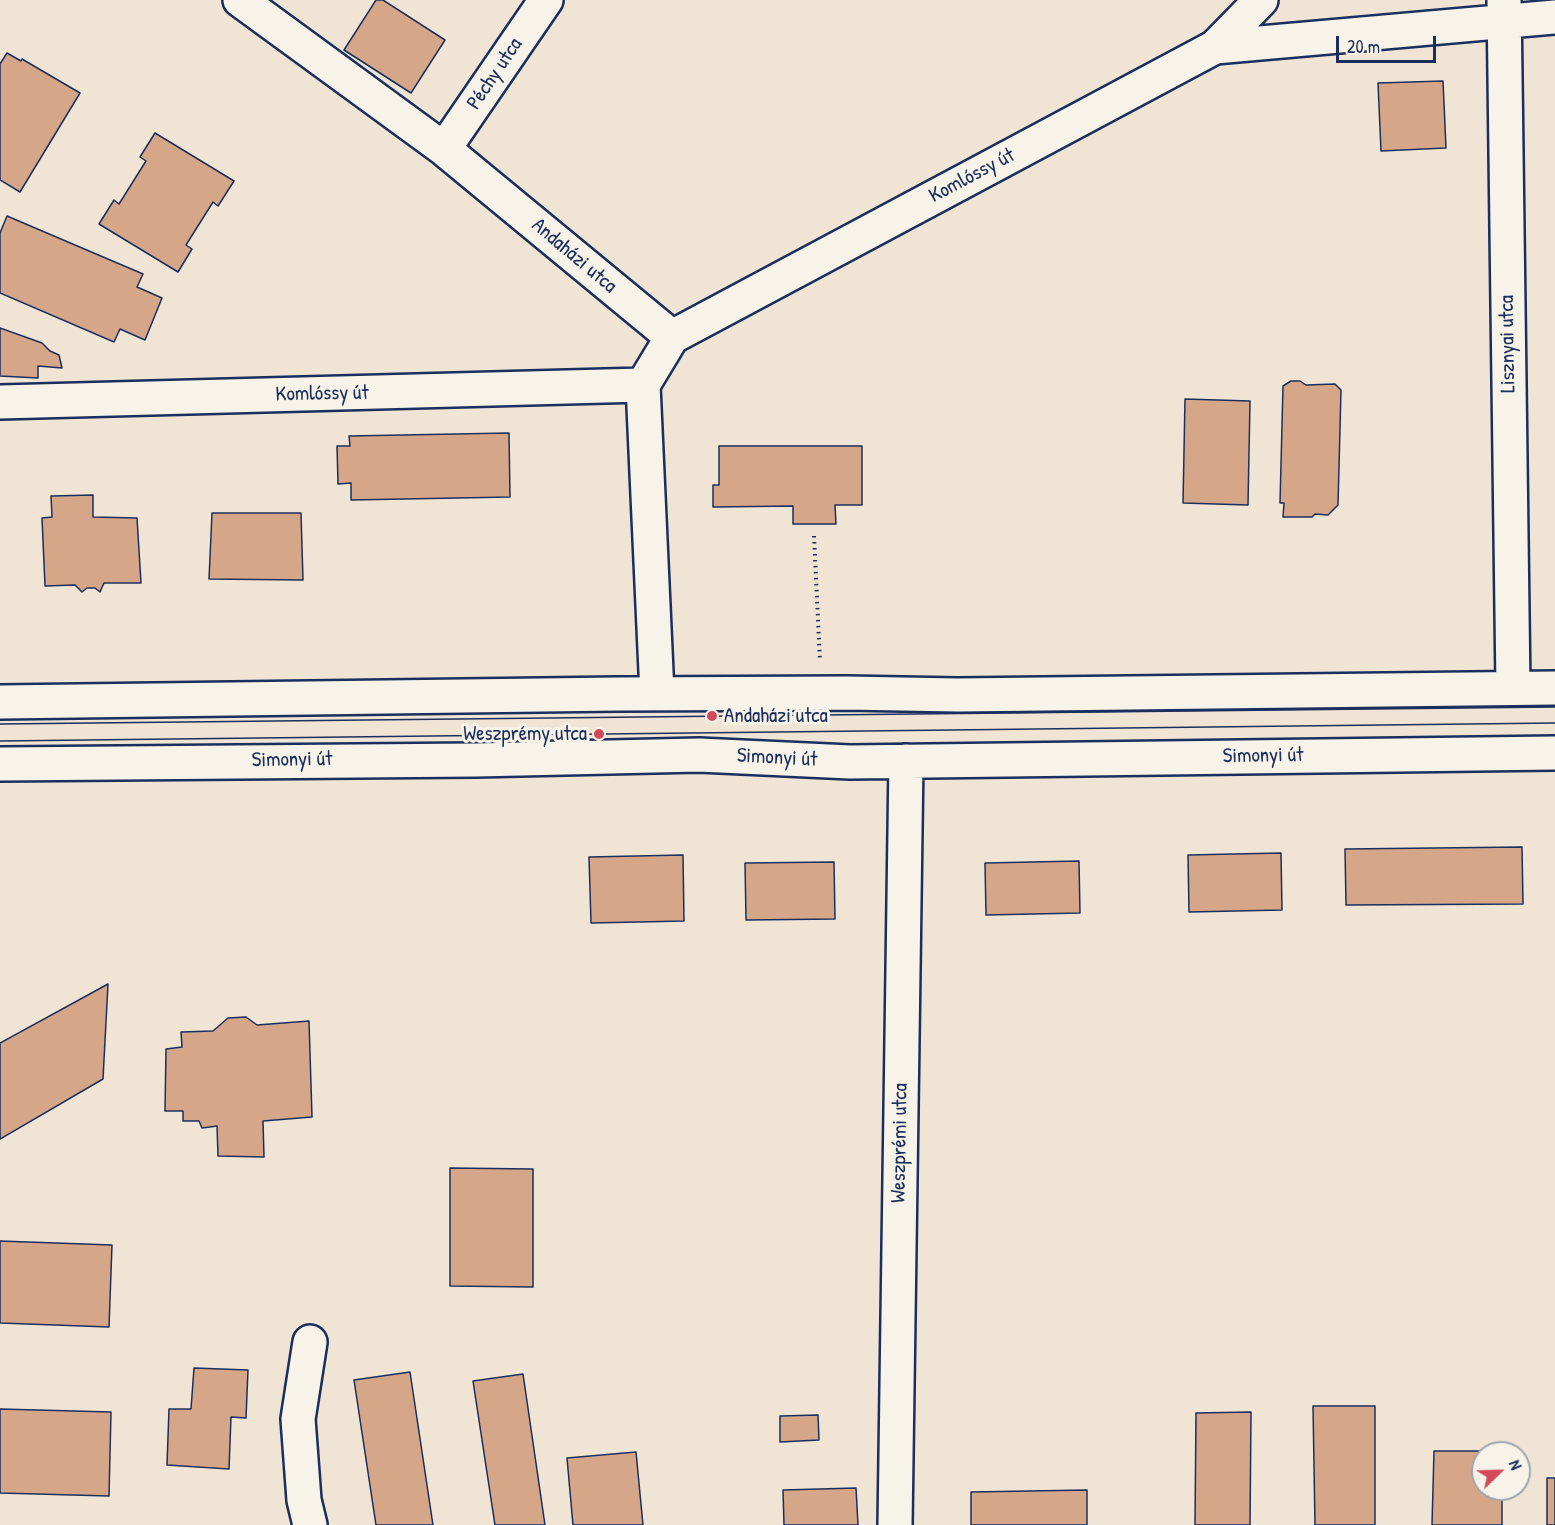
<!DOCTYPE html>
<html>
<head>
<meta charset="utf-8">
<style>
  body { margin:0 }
  #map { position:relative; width:1555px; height:1525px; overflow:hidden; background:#f0e4d5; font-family:"Patrick Hand",sans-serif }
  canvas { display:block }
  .north { position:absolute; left:1471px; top:1441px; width:60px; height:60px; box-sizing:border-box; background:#f7f3e8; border:2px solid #9fa5b1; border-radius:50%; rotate:67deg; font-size:16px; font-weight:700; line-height:24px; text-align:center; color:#1b2f5e }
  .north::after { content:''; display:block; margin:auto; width:21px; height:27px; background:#d1495b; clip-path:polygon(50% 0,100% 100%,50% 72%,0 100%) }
  .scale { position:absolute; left:1336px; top:36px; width:100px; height:27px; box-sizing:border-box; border:3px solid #1b2f5e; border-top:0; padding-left:8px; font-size:18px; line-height:21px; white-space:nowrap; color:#1b2f5e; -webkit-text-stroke:4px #f7f3e8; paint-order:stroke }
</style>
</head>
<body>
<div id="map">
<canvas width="1555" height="1525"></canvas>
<div class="north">N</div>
<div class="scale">20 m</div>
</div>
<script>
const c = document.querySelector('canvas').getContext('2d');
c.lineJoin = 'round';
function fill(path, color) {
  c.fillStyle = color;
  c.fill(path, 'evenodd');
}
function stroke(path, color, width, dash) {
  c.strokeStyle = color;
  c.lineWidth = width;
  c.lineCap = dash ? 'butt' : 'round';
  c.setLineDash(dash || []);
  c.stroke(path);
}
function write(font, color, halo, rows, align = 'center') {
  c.font = font + ' "Patrick Hand",sans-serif';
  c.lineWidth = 6;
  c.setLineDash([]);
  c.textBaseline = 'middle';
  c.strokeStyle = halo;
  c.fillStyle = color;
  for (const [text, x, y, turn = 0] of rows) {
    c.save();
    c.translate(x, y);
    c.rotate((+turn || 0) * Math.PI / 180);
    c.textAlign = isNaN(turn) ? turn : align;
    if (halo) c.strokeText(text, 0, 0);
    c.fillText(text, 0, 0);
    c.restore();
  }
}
const building = new Path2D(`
  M 376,0 L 383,0 L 445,40 L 411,93 L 344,50 Z
  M 7,53 L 21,61 L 22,59 L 80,93 L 20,192 L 0,180 L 0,64 Z
  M 1443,81 L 1446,148 L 1381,151 L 1378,83 Z
  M 155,133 L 234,181 L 218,206 L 213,202 L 186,245 L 192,249 L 178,272 L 99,224 L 114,200 L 119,204 L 146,161 L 140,157 Z
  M 7,216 L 143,274 L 137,287 L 162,298 L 145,340 L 120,329 L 114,342 L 0,293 L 0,233 Z
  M 0,328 L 42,343 L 50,351 L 59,355 L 62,368 L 38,366 L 38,378 L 0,376 Z
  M 1291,381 L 1300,381 L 1306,385 L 1335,384 L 1341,390 L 1338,505 L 1328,515 L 1315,514 L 1312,517 L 1283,517 L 1284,503 L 1280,503 L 1283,386 Z
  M 1185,399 L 1250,401 L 1248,505 L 1183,503 Z
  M 509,433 L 510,497 L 351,500 L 351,483 L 338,484 L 337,446 L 350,446 L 349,436 Z
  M 719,446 L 862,446 L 862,505 L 835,505 L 836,524 L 793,524 L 793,506 L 713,507 L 713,485 L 719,485 Z
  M 93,495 L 93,517 L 137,518 L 141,583 L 104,583 L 100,592 L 95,588 L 87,588 L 82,592 L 75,585 L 45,586 L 42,518 L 52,517 L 51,496 Z
  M 212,513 L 301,513 L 303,580 L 209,579 Z
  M 1522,847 L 1523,904 L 1346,905 L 1345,849 Z
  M 1281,853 L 1282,910 L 1189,912 L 1188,855 Z
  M 683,855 L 684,921 L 591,923 L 589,857 Z
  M 1079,861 L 1080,913 L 986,915 L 985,863 Z
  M 834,862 L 835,919 L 746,920 L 745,863 Z
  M 108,984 L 103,1079 L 0,1139 L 0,1043 Z
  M 246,1017 L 257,1025 L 309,1021 L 312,1117 L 263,1121 L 264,1157 L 218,1156 L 217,1126 L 202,1128 L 199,1121 L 183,1121 L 183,1111 L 165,1111 L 166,1049 L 182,1047 L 181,1032 L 213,1031 L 228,1018 Z
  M 450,1168 L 533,1169 L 533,1287 L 450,1286 Z
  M 0,1241 L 112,1245 L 109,1327 L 0,1323 Z
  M 194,1368 L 248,1370 L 246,1418 L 231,1417 L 229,1469 L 167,1465 L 169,1409 L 191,1409 Z
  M 410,1372 L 433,1525 L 376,1525 L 354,1380 Z
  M 523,1374 L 545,1525 L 495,1525 L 473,1381 Z
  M 1313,1406 L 1375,1406 L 1375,1525 L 1315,1525 Z
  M 0,1409 L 111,1412 L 109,1496 L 0,1493 Z
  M 1251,1412 L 1250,1525 L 1195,1525 L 1196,1413 Z
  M 818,1415 L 819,1440 L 780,1442 L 780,1416 Z
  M 1434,1451 L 1502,1451 L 1502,1453 L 1483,1453 L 1483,1489 L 1502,1489 L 1502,1525 L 1432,1525 Z
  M 636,1452 L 643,1525 L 573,1525 L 567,1458 Z
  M 1547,1478 L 1555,1478 L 1555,1525 L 1547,1525 Z
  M 856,1488 L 858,1525 L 784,1525 L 783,1490 Z
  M 1087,1490 L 1087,1525 L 971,1525 L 971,1492 Z`);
fill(building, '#d6a689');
stroke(building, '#1b2f5e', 1.5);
const minor = new Path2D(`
  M 240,0 L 444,149 L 672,337
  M 1504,0 L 1513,688
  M 1215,47 L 1555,17
  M 444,149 L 546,0
  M 672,337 L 1215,47 L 1261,0
  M 0,402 L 643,385
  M 657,694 L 643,385 L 672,337
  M 0,702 L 618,694 L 847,693 L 958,695 L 1555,688
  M 0,764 L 476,760 L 699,755 L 850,762 L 1555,753
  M 310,1525 L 304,1500 L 298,1419 L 310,1342
  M 895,1525 L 906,761`);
stroke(minor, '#1b2f5e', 38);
stroke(new Path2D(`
  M 814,536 L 820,661`), '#1b2f5e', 4, [1.5, 4.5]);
stroke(minor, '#f7f3e8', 33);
stroke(new Path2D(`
  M 0,724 L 1555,707
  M 0,741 L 1555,723`), '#1b2f5e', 1.5);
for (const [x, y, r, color] of [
  [712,716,6,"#d1495b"],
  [599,734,6,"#d1495b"]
]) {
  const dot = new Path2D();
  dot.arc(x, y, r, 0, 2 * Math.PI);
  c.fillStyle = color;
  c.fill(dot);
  stroke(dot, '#f7f3e8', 2);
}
write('21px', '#1b2f5e', '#f7f3e8', [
  ["Péchy utca",495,74,-56],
  ["Komlóssy út",972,176,-28],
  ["Andaházi utca",574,256,40],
  ["Lisznyai utca",1508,344,-91],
  ["Komlóssy út",322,394,-1],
  ["Simonyi út",1263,756,-1],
  ["Simonyi út",777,758,3],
  ["Simonyi út",292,760,-1],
  ["Weszprémi utca",900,1143,-89]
]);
write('21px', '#1b2f5e', '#f7f3e8', [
  ["Andaházi utca",724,716],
  ["Weszprémy utca",587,734,"right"]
], 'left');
</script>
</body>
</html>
